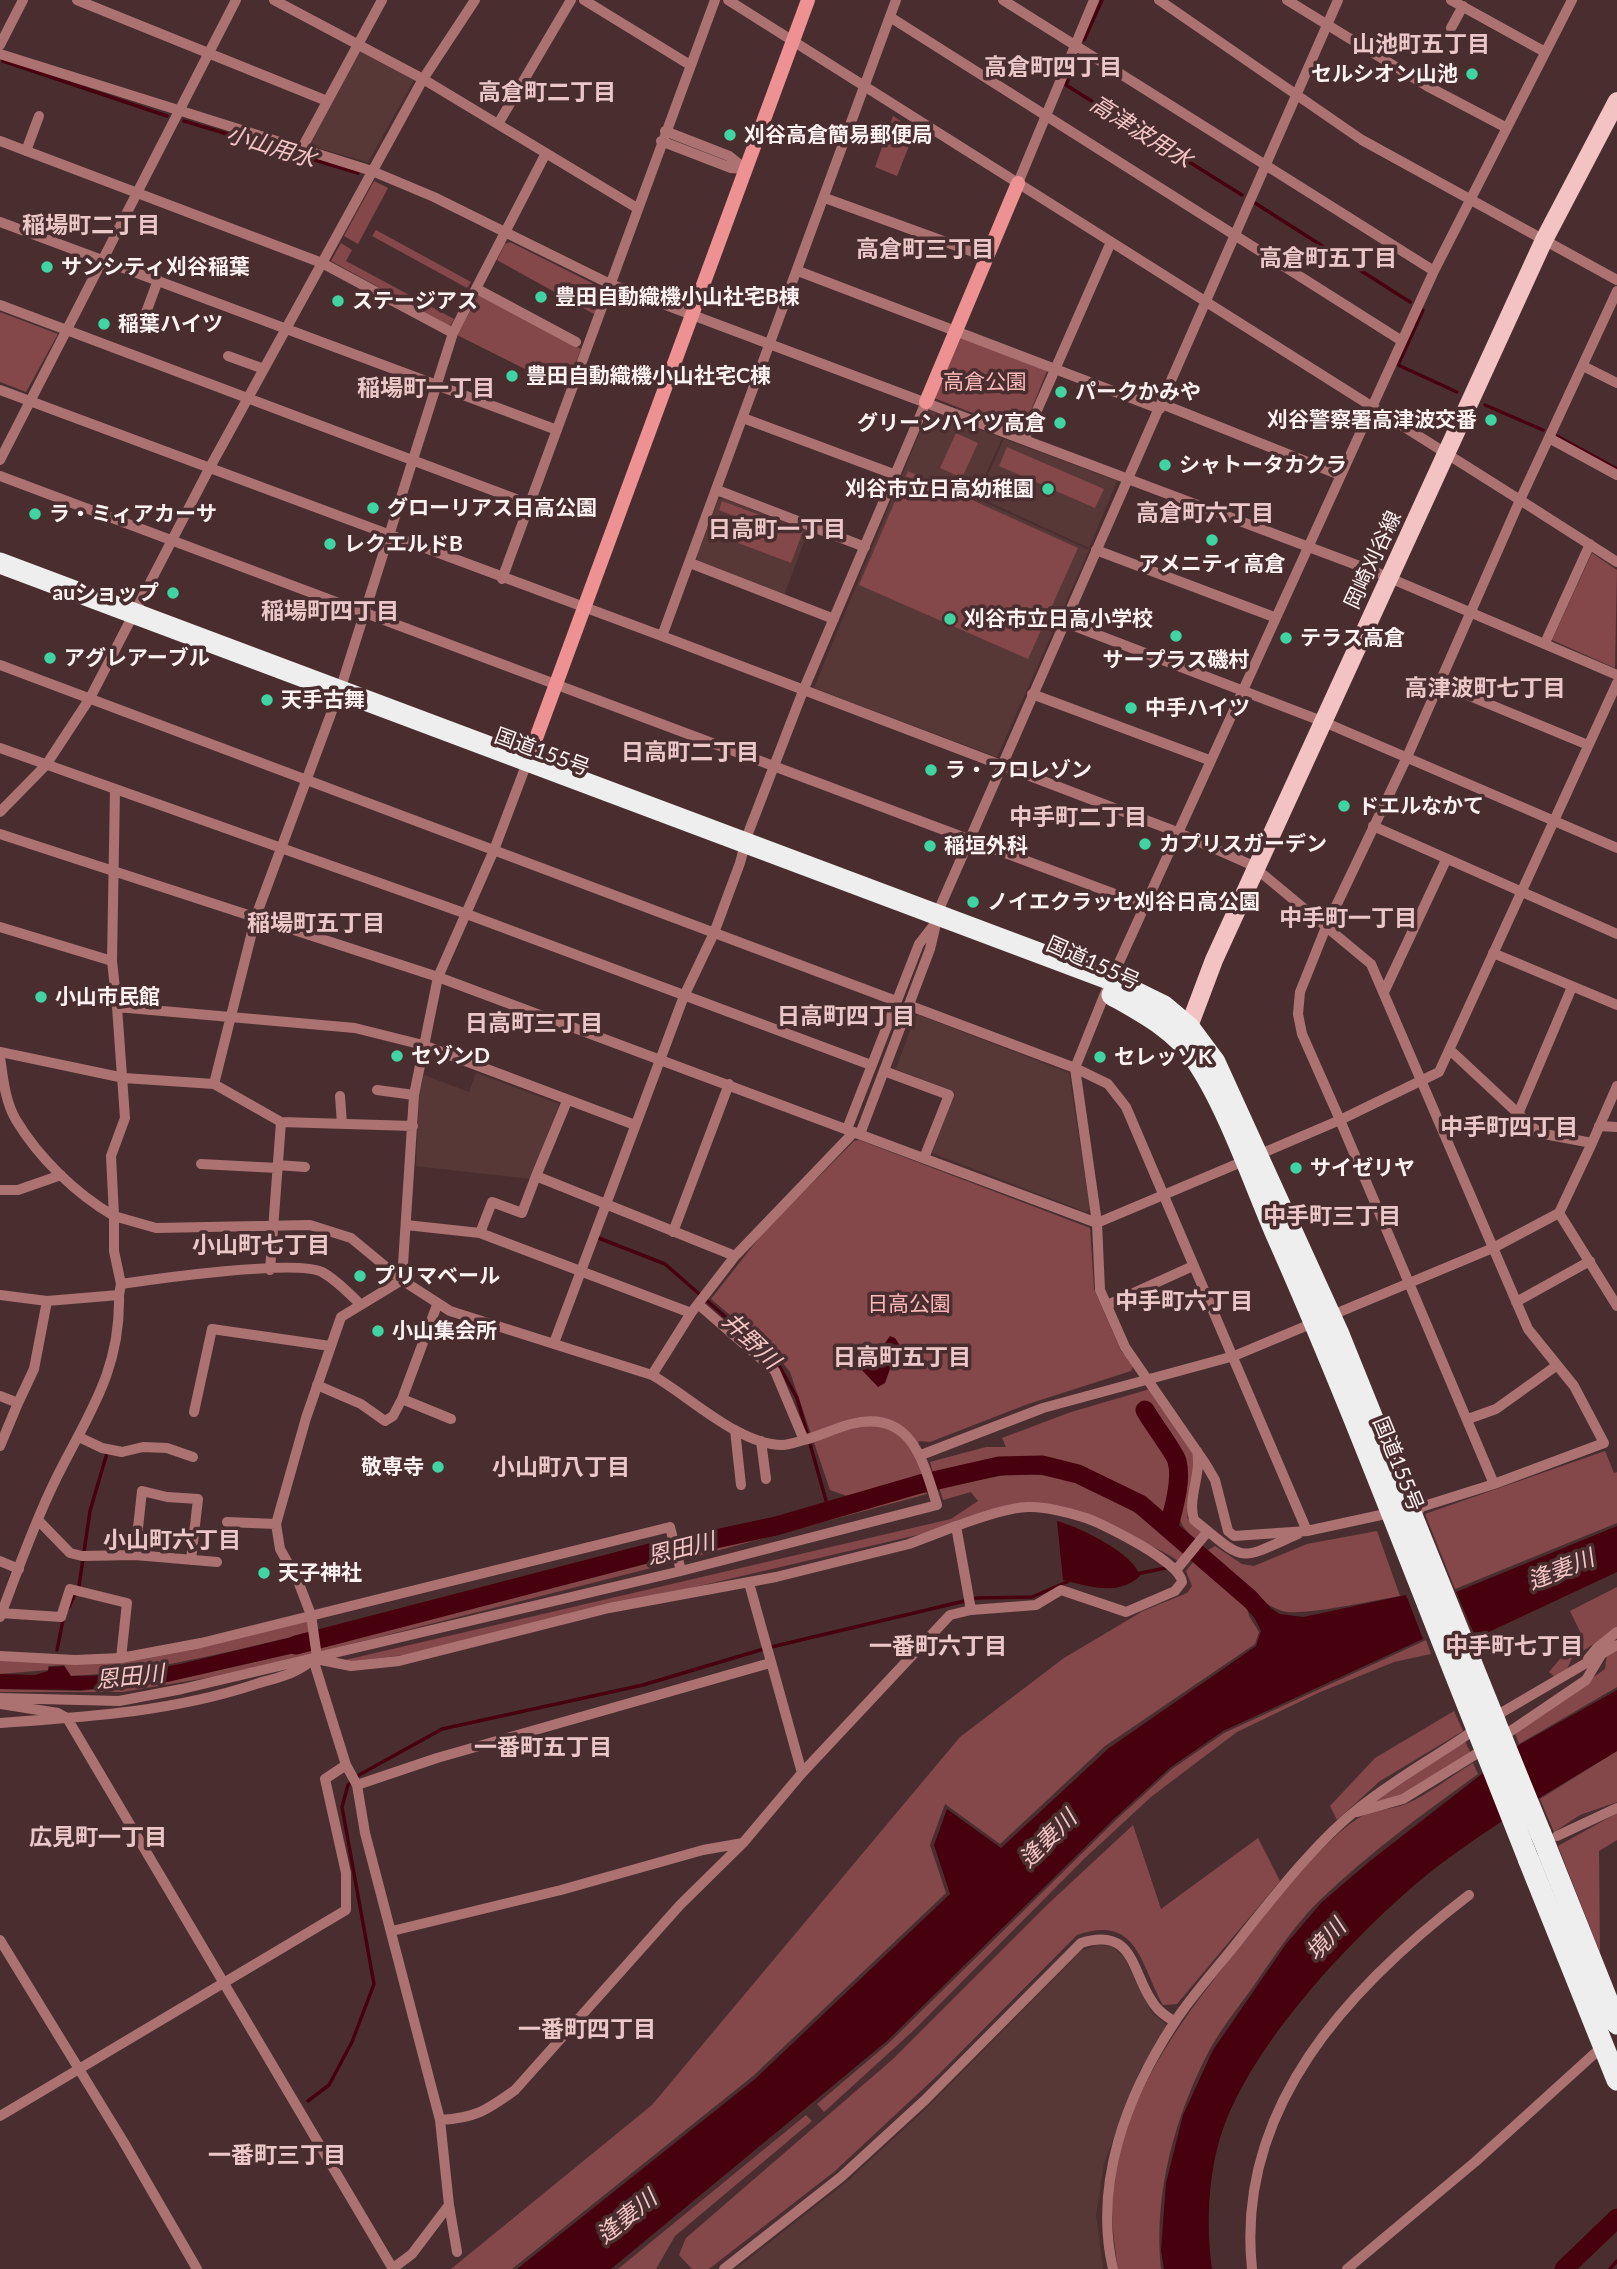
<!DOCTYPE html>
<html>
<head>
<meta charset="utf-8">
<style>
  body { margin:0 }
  canvas { display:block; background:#4a2e2f }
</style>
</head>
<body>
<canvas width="1617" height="2269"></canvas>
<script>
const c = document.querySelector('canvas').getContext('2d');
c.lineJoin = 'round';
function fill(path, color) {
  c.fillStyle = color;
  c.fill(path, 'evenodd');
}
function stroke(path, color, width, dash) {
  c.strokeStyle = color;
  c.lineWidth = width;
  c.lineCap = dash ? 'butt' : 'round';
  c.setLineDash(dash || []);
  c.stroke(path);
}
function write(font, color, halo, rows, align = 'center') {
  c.font = font + ' Lato,"Noto Sans JP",sans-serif';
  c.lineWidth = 7;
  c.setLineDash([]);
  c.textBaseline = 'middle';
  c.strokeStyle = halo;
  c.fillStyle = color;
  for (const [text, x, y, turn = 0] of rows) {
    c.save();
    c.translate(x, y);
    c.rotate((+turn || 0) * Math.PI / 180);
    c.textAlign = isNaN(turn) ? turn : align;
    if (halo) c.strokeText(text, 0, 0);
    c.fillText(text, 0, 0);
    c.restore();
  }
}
fill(new Path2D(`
  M 360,51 L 414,80 L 368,162 L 308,145 Z
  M 929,410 L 1002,438 L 975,498 L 1089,550 L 997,757 L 814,688 Z
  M 1004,439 L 1117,481 L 1089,548 L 978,497 Z
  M 723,498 L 808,531 L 784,595 L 699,563 L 696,557 L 718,500 Z
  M 919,1015 L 1069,1073 L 1090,1209 L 1086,1212 L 932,1153 L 955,1092 L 896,1069 L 915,1017 Z
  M 476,1073 L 559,1104 L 531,1179 L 416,1166 L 419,1096 L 424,1075 L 469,1092 Z
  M 1098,1945 L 1112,1947 L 1123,1956 L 1152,2013 L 1167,2025 L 1140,2070 L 1104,2163 L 1096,2215 L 1103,2269 L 736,2269 L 849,2180 L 930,2105 L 1081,1951 Z`), '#583737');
fill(new Path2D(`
  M 893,116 L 915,131 L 897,176 L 875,167 Z
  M 374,181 L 388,188 L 358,244 L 344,236 Z
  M 376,230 L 471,282 L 467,288 L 372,236 Z
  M 510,242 L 600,287 L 603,292 L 594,314 L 497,260 L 505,244 Z
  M 341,243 L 352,250 L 346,261 L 454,319 L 450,326 L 331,261 Z
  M 479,295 L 581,349 L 565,389 L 457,335 Z
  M 0,312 L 58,334 L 26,392 L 0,382 Z
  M 959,337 L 1047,371 L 1022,432 L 934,398 Z
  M 956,433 L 978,443 L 962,478 L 940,468 Z
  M 1007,447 L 1104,489 L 1095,508 L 999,466 Z
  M 908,471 L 1078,548 L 1028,659 L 859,585 Z
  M 722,501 L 803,531 L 791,563 L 738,543 L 746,521 L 719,510 Z
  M 1592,553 L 1617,570 L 1615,668 L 1552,640 Z
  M 859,1140 L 1090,1228 L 1094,1289 L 1121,1351 L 1134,1364 L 1131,1371 L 1028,1404 L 930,1442 L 919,1441 L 915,1455 L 924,1476 L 847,1496 L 830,1490 L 790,1372 L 774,1352 L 711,1299 L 762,1234 L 854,1141 Z
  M 1150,1389 L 1192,1449 L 1195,1465 L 1187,1518 L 1202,1532 L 1196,1539 C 1161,1513 1192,1493 1183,1459 C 1177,1439 1159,1419 1147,1402 L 1140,1408 C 1172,1458 1179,1457 1168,1517 C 1086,1453 1031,1448 933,1473 L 930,1462 L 986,1447 L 1006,1447 L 1002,1438 L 1071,1412 Z
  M 1605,1451 L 1614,1473 L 1617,1472 L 1617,1523 L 1455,1589 L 1425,1514 Z
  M 1017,1473 C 1086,1475 1135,1508 1185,1552 L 1178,1561 C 1157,1544 1054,1503 1027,1505 C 1002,1506 967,1522 943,1529 L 404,1655 L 328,1664 L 951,1519 L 978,1501 L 971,1492 L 943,1500 L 939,1487 Z
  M 924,1488 L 927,1494 L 683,1560 L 681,1553 L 831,1516 Z
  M 1377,1531 L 1400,1596 C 1376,1600 1299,1617 1282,1611 C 1253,1600 1228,1572 1205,1552 L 1215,1546 L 1242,1564 L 1254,1566 L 1307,1544 Z
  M 668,1557 L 671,1563 L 320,1652 L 319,1648 Z
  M 1196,1558 L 1245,1600 L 1249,1616 L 1259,1632 L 1255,1644 L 1105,1746 L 1000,1844 L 945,1804 L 930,1845 L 946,1893 L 753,2076 L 512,2269 L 451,2269 L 652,2105 L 960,1737 L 1064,1658 L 1143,1611 L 1187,1593 L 1192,1586 L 1186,1571 Z
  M 1617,1587 L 1617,1629 L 1572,1658 L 1567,1669 L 1555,1677 L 1549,1672 L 1565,1653 L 1584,1640 L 1570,1611 Z
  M 307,1619 L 309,1633 C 230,1651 153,1672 71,1676 L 64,1665 L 48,1666 L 48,1670 L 0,1674 L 0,1660 L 96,1662 Z
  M 1426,1640 L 1431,1654 L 1394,1662 L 1318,1693 L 1237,1732 L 1201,1759 L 1151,1797 L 1085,1858 L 914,2030 L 824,2112 L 817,2104 L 890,2042 L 1118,1818 L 1172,1769 L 1224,1733 Z
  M 1617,1648 L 1617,1687 L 1519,1744 L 1515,1733 L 1605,1669 L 1607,1654 Z
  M 312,1649 L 313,1653 L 224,1675 L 123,1692 L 0,1692 L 0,1689 L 81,1691 L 167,1682 Z
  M 1454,1711 L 1463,1731 L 1380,1781 L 1337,1820 L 1330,1806 L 1375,1758 Z
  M 1465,1741 L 1471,1754 L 1401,1795 L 1373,1803 Z
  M 1617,1751 L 1617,1802 L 1580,1815 L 1554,1832 L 1540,1799 Z
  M 1473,1763 L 1478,1774 C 1424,1813 1369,1853 1320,1900 C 1295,1924 1275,1955 1255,1984 C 1240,2005 1223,2026 1210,2049 C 1175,2115 1153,2194 1161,2269 L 1118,2269 C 1114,2241 1110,2213 1113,2185 C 1126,2084 1197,2000 1258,1924 C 1284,1892 1325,1839 1360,1817 C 1373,1809 1391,1810 1406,1804 C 1429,1794 1451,1776 1473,1763 Z
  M 1617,1813 L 1617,1840 L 1599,1851 L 1600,1953 L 1558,1846 Z
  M 1133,1825 L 1161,1909 L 1258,1838 L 1280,1881 L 1177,2004 L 1163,2005 C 1140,1964 1138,1914 1077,1935 L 938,2075 L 835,2171 L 709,2269 L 692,2269 L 679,2255 L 686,2238 L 893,2059 L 1048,1904 Z
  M 806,2115 L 812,2121 L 675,2236 L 656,2269 L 618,2269 Z`), '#84474a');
fill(new Path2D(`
  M 890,1336 L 895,1338 L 899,1344 L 885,1383 L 878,1387 L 858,1366 L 855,1353 L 869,1343 L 880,1350 Z
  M 1057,1521 C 1079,1527 1134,1553 1140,1576 C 1118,1597 1088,1586 1063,1580 Z
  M 1617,1526 L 1617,1572 L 1476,1638 L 1456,1592 Z
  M 1406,1595 L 1423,1639 L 1223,1731 L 1171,1767 L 1116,1817 L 887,2041 L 611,2269 L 517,2269 L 755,2079 L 950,1894 L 934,1845 L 947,1809 L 1001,1848 L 1109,1748 L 1256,1646 L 1261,1631 L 1248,1605 L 1256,1599 L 1280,1614 L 1303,1617 Z
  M 309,1633 L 312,1649 L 167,1682 L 81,1690 L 0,1689 L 0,1674 L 35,1675 L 48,1671 L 49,1667 L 64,1666 L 71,1676 L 122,1675 L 180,1664 Z
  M 1617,1690 L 1617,1751 C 1550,1792 1478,1832 1417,1883 C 1348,1942 1252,2044 1222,2132 C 1208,2174 1206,2225 1212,2269 L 1164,2269 L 1161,2250 L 1166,2183 L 1183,2115 L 1213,2050 L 1286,1944 L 1322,1902 L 1370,1861 L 1519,1745 Z`), '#47000d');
stroke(new Path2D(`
  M 1084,40 L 1102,0
  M 1077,58 L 1066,85 L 1242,195
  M 3,61 L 167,116
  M 184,121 L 358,173
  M 1255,203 L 1410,302
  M 1423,310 L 1398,365 L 1457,392
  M 1485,405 L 1543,430
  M 1557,436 L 1617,469
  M 596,1237 L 665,1264 L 777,1362 L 797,1398 L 829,1511
  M 1190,1559 L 1200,1554
  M 1136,1574 L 1166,1568
  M 69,1607 L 79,1586 L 90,1511 L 107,1453
  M 57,1650 L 63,1620
  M 308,2101 L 329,2085 L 352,2042 L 374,1984 L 342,1807 L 348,1785 L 359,1775 L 442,1729 L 643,1685 L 767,1648 L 977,1598 L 1032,1597 L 1069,1581
  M 1610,2269 L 1617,2261`), '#47000d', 3.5);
stroke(new Path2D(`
  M 1145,1410 C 1152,1423 1175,1453 1177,1461 C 1182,1480 1174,1507 1169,1526
  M 296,1645 L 650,1553 L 776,1526 L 920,1484 L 999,1466 L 1042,1465 L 1078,1474 L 1140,1504 L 1250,1599 L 1269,1620
  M 1564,2269 L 1617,2218`), '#47000d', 19);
stroke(new Path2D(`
  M 77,0 L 327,101
  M 274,0 L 423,79 L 637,208
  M 584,0 L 690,65
  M 728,0 L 1520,500 L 1617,291
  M 1003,0 L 1434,271
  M 1159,0 L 1362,140 L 1617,280
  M 1287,0 L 1427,86 L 1505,127
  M 1451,0 L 1545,52
  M 890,17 L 1402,341
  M 1451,28 L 1463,6
  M 0,45 L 23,0
  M 0,54 L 372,171 L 434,197 L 610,284 L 1378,573 L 1617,675
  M 498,124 L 571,0
  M 665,131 L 729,156 L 745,169
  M 0,141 L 322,263 L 453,333
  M 661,141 L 731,168 L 745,169
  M 301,150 L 382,0
  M 26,151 L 39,116
  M 1018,183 L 1094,0
  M 825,198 L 987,257
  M 0,222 L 557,430
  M 798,271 L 1160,409
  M 477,289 L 576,342
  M 0,305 L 529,504
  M 144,318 L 158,280
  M 228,356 L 264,369
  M 1583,366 L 1617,383
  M 0,390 L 662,636 L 1177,832 L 1247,863 L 1265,876 L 1371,964 L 1528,1329 L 1574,1386 L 1604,1443 L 1494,1484 L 1421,1507 L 1413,1518
  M 1162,404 L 1340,475
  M 743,418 L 896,475
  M 1549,438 L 1617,475
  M 1024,440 L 1111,242
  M 0,460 L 236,0
  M 0,476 L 1144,905
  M 717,490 L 865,547
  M 1096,550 L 1274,617
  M 690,563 L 834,619
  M 502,579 L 715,0
  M 1064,622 L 1324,722 L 1617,848
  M 662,636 L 896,0
  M 1545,643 L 1590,544
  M 0,665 L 896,1001
  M 1438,683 L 1588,745
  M 1032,694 L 1209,760
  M 0,748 L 464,913 L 871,1065
  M 115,789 L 112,961 L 117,1007 L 355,1028 L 423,1045 L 635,1125
  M 0,812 L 46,765 L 90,698 L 209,469 L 423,79 L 475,0
  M 1373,826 L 1617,934
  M 0,834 L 438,977 L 1097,1223 L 1244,1161
  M 0,927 L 112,961
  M 1493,953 L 1617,1005
  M 1111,980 L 1434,271 L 1572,0
  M 1106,991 L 1075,1068 L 1097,1223 L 1100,1290 L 1125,1347 L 1205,1463 L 1215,1480 L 1228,1531 L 1234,1536 L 1307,1531 L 1390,1513
  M 1384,992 L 1446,860
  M 908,1005 L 1075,1068 L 1108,1084 L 1126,1107 L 1307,1531
  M 117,1007 L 125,1118 L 111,1156 L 114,1216 L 156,1228 L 310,1225 L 351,1238 L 402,1280 L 450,1311 L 652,1375 L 691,1313 L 735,1256 L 854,1132
  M 0,1052 L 124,1078 L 214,1084 L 256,916 L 342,684 L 453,333 L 546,153
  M 0,1057 C 3,1078 5,1101 16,1120 C 39,1158 76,1194 114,1216 L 114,1251 L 121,1284 L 119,1295 L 47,1301 L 0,1295
  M 884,1071 L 949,1095 L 924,1158
  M 214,1084 L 281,1122 L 413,1126
  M 377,1090 L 414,1095
  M 340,1096 L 342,1124
  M 567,1101 L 536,1176 L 735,1256
  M 1518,1114 L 1572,987
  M 1599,1126 L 1617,1127
  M 847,1129 L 919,944 L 933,926
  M 860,1134 L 930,949 L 940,907 L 1338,0
  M 1592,1143 L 1617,1086
  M 1258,1155 L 1340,1120 L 1302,1034 L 1298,1014 L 1300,992 L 1326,927 L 1407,757 L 1520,500 L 1617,562
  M 201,1164 L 277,1168
  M 277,1165 L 305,1167
  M 0,1190 L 18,1190 L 61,1175
  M 1559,1213 L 1617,1306
  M 406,1225 L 480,1233 L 691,1313
  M 673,1232 L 729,1084
  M 480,1233 L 492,1202 L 522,1213 L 536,1176
  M 270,1270 L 281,1122
  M 402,1280 L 414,1095 L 438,977 L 494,850 L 528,760
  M 121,1284 C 155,1279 296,1259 322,1272 C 335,1279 349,1293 359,1303
  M 1516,1302 L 1590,1261
  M 437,1305 L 402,1399 L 451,1419
  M 1107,1305 L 1193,1266
  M 554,1343 L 684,996 L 714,933 L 740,863 L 747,836 L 803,691 L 926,402
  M 652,1375 C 689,1396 739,1445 782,1445 C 789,1445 797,1442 804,1440
  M 317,1385 L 361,1404 L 385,1421 L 393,1416 L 402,1399
  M 0,1396 L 18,1403 L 0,1446
  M 18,1403 L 34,1369 L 47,1301
  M 194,1412 L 212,1329 L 330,1346
  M 1468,1419 L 1496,1409 L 1556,1366
  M 735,1430 L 741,1485
  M 79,1437 L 102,1448 L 122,1452 L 143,1447 L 167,1448 L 193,1457
  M 761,1441 L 766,1479
  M 1197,1451 C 1202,1474 1187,1498 1194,1520 C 1247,1562 1235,1562 1298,1534
  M 921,1455 L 1043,1408 L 1234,1356 L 1493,1248 L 1559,1213 L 1592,1143 L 1539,1133 L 1450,1050
  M 1494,1484 L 1340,1120 L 1439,1072 L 1617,683
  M 38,1520 L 70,1553 L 82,1556 L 135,1555 L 217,1562
  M 227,1522 L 276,1524
  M 135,1555 L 142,1491 L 167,1497 L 198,1499 L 191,1560
  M 0,1561 L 19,1569
  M 1177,1569 L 1208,1531
  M 749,1583 L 802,1773
  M 0,1613 L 61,1617 L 70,1589 L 127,1603 L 121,1658
  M 0,1617 C 17,1573 33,1526 54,1483 C 86,1417 121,1373 119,1295
  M 0,1656 L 75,1660 L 121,1658 L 201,1643 L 670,1527 L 681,1571
  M 317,1657 L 311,1615 L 298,1581 L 280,1549 L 276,1524 L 306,1418 L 341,1317 L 402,1280
  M 313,1659 L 346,1765 L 357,1785 L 365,1833 L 440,2120 L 449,2205 L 412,2254 L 392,2269
  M 316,1659 L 351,1666 L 399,1661 L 609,1608 L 776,1577 L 909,1544 L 956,1526 C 977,1519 1005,1508 1028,1507 C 1045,1506 1070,1513 1086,1518 C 1106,1525 1180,1562 1182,1582 L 1175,1591 L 1126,1612 L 1061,1590 L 1036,1605 L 971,1610 L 956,1526
  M 1588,1659 L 1597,1648 L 1617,1632
  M 0,1698 L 119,1701 L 182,1689 L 681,1571 L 937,1505 C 923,1460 911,1409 851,1424 C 835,1428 820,1436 804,1440 L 775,1371 L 698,1304
  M 0,1704 L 58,1713 L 67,1718 L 393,2269
  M 1494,1717 L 1617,1645
  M 0,1723 C 86,1717 170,1712 253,1685 C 274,1678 293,1676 311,1661
  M 1499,1739 L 1586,1680 L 1601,1655
  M 357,1785 L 437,1758 L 770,1663
  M 1357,1812 L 1403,1799 L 1486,1748
  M 1557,1836 L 1617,1808
  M 392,1931 L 561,1890 L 703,1850 L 743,1843
  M 0,1940 L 123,2141 L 197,2269
  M 0,2116 L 346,1910 L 346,1873 L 325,1779 L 346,1765
  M 440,2120 C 476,2118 487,2110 515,2090 L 680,1905 L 743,1843 L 802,1773 L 950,1615 L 971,1610
  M 449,2205 L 457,2252
  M 724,2269 L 841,2177 L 925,2100 L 1081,1943 C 1138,1925 1131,1979 1157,2008 C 1162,2014 1169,2018 1175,2022
  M 1113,2269 C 1093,2183 1127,2095 1174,2023 C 1194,1992 1221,1964 1243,1935 C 1275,1895 1315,1844 1354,1812 C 1393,1780 1436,1757 1477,1728
  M 1252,2269 C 1235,2107 1350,1986 1469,1895
  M 1347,2269 L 1475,2162 L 1604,2045`), '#ac7272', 10);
stroke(new Path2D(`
  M 926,402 L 1018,183
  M 528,760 L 808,0`), '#ed9193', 14);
stroke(new Path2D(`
  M 1185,1037 L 1214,960 L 1544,240 L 1617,101`), '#f3c2c2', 18);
stroke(new Path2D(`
  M 0,563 L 1111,980 L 1164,1006 L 1189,1027 L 1215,1062 L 1338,1332 L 1495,1721
  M 1112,995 C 1142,1012 1175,1029 1195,1059 C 1226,1103 1253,1181 1275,1232 C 1348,1396 1411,1565 1478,1732
  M 1541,1834 L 1617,2024
  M 1529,1861 L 1617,2080`), '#eee', 21);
stroke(new Path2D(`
  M 1495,1721 L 1541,1834
  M 1478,1732 L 1529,1861`), '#eee', 21);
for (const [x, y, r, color] of [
  [1472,74,7,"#3fd4a2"],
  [730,135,7,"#3fd4a2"],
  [47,267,7,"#3fd4a2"],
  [541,297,7,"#3fd4a2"],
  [338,301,7,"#3fd4a2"],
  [104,324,7,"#3fd4a2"],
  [512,376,7,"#3fd4a2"],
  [1061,392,7,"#3fd4a2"],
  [1491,420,7,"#3fd4a2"],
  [1060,423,7,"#3fd4a2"],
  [1165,465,7,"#3fd4a2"],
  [1048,489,7,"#3fd4a2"],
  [373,508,7,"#3fd4a2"],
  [35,514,7,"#3fd4a2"],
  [1212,540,7,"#3fd4a2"],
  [330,544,7,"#3fd4a2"],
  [173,593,7,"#3fd4a2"],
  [950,619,7,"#3fd4a2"],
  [1176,636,7,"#3fd4a2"],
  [1286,638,7,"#3fd4a2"],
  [50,658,7,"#3fd4a2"],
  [267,700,7,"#3fd4a2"],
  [1131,708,7,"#3fd4a2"],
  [931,770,7,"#3fd4a2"],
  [1344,806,7,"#3fd4a2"],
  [1145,844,7,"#3fd4a2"],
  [930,846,7,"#3fd4a2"],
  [973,902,7,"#3fd4a2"],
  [41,997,7,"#3fd4a2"],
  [397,1056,7,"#3fd4a2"],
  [1100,1057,7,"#3fd4a2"],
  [1296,1168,7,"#3fd4a2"],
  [360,1276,7,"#3fd4a2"],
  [378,1331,7,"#3fd4a2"],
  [438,1467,7,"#3fd4a2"],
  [264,1573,7,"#3fd4a2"]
]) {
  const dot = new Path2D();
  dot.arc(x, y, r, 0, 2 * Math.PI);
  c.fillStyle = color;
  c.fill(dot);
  stroke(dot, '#4a2e2f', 2.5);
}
write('bold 21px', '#fdf2f2', '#4a2e2f', [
  ["セルシオン山池",1458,74,"right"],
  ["刈谷高倉簡易郵便局",744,135],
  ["サンシティ刈谷稲葉",61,267],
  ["豊田自動織機小山社宅B棟",555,297],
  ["ステージアス",352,301],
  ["稲葉ハイツ",118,324],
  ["豊田自動織機小山社宅C棟",526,376],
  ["パークかみや",1075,392],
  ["刈谷警察署高津波交番",1477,420,"right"],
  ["グリーンハイツ高倉",1046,423,"right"],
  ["シャトータカクラ",1179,465],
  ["刈谷市立日高幼稚園",1034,489,"right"],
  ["グローリアス日高公園",387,508],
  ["ラ・ミィアカーサ",49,514],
  ["レクエルドB",344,544],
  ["アメニティ高倉",1212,564,"center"],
  ["auショップ",159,593,"right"],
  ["刈谷市立日高小学校",964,619],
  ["テラス高倉",1300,638],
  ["アグレアーブル",64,658],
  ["サープラス磯村",1176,660,"center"],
  ["天手古舞",281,700],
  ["中手ハイツ",1145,708],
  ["ラ・フロレゾン",945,770],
  ["ドエルなかて",1358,806],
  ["カプリスガーデン",1159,844],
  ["稲垣外科",944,846],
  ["ノイエクラッセ刈谷日高公園",987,902],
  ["小山市民館",55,997],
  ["セゾンD",411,1056],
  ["セレッソK",1114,1057],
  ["サイゼリヤ",1310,1168],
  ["プリマベール",374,1276],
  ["小山集会所",392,1331],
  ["敬専寺",424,1467,"right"],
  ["天子神社",278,1573]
], 'left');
write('21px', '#feb9b9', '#4a2e2f', [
  ["高倉公園",985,382],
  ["日高公園",909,1304]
]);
write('21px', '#fdf2f2', '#4a2e2f', [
  ["岡崎刈谷線",1373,560,-65],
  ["国道155号",542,752,20],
  ["国道155号",1093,963,24],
  ["国道155号",1398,1464,68]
]);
write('bold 23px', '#ebc7c7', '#4a2e2f', [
  ["山池町五丁目",1421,45],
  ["高倉町四丁目",1053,68],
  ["高倉町二丁目",547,93],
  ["稲場町二丁目",91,226],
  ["高倉町三丁目",925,250],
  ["高倉町五丁目",1328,259],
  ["稲場町一丁目",426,389],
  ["高倉町六丁目",1205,514],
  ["日高町一丁目",777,530],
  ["稲場町四丁目",330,612],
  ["高津波町七丁目",1485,689],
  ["日高町二丁目",690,753],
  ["中手町二丁目",1078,818],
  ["中手町一丁目",1348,919],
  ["稲場町五丁目",316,924],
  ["日高町四丁目",846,1017],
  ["日高町三丁目",534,1024],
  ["中手町四丁目",1509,1128],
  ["中手町三丁目",1332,1217],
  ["小山町七丁目",261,1246],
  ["中手町六丁目",1184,1302],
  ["日高町五丁目",902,1358],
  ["小山町八丁目",561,1468],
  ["小山町六丁目",172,1541],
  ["一番町六丁目",938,1647],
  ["中手町七丁目",1514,1647],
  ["一番町五丁目",543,1748],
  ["広見町一丁目",98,1838],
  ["一番町四丁目",587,2030],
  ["一番町三丁目",277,2156]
]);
write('italic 23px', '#f5c6c6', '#4a2e2f', [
  ["高津波用水",1141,132,32],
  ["小山用水",271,147,17],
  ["井野川",751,1341,44],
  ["恩田川",681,1549,-14],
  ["逢妻川",1561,1570,-22],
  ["恩田川",130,1677,-6],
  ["逢妻川",1048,1839,-45],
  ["境川",1326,1940,-48],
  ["逢妻川",627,2217,-39]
]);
</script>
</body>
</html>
